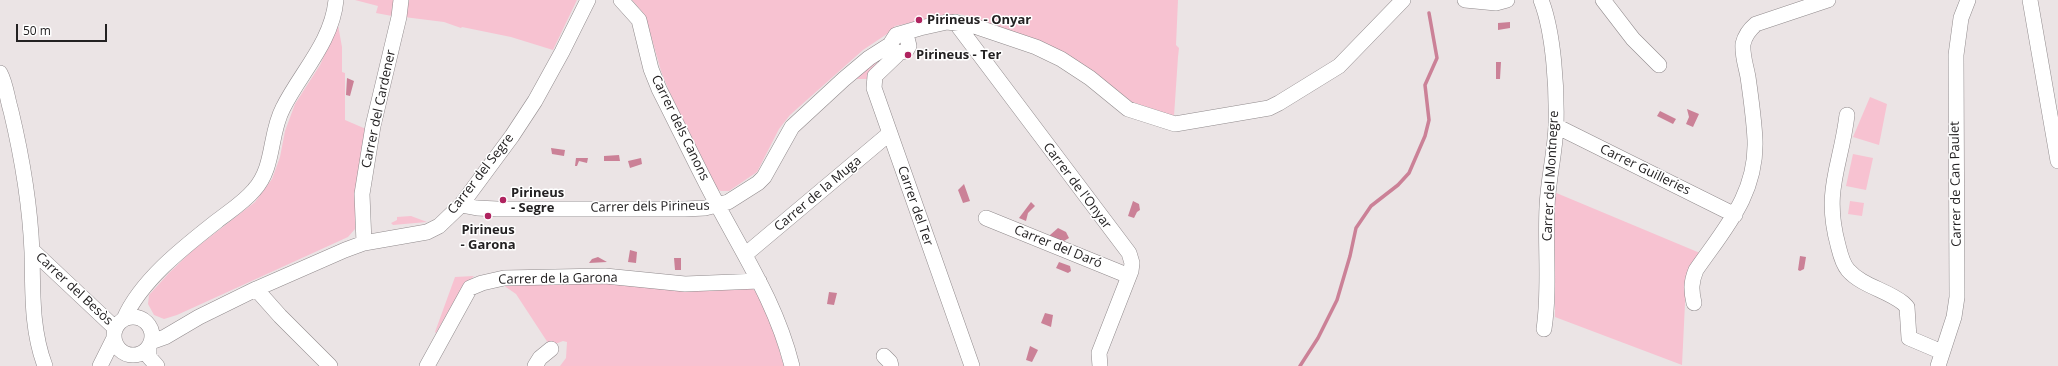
<!DOCTYPE html>
<html>
<head>
<meta charset="utf-8">
<style>
  body { margin:0 }
  #map { position:relative; width:2058px; height:366px; overflow:hidden; background:#ebe4e5; font-family:"Open Sans",sans-serif }
  canvas { display:block }
  .scale { position:absolute; left:16px; top:24px; width:91px; height:18px; box-sizing:border-box; border:2px solid #232122; border-top:0; padding-left:5px; font-size:12px; line-height:14px; white-space:nowrap; color:#232122; -webkit-text-stroke:3px #fff; paint-order:stroke }
</style>
</head>
<body>
<div id="map">
<canvas width="2058" height="366"></canvas>
<div class="scale">50 m</div>
</div>
<script>
const c = document.querySelector('canvas').getContext('2d');
c.lineJoin = 'round';
function fill(path, color) {
  c.fillStyle = color;
  c.fill(path, 'evenodd');
}
function stroke(path, color, width, dash) {
  c.strokeStyle = color;
  c.lineWidth = width;
  c.lineCap = dash ? 'butt' : 'round';
  c.setLineDash(dash || []);
  c.stroke(path);
}
function write(font, color, halo, rows, align = 'center') {
  c.font = font + ' "Open Sans",sans-serif';
  c.lineWidth = 3;
  c.setLineDash([]);
  c.textBaseline = 'middle';
  c.strokeStyle = halo;
  c.fillStyle = color;
  for (const [text, x, y, turn = 0] of rows) {
    c.save();
    c.translate(x, y);
    c.rotate((+turn || 0) * Math.PI / 180);
    c.textAlign = isNaN(turn) ? turn : align;
    if (halo) c.strokeText(text, 0, 0);
    c.fillText(text, 0, 0);
    c.restore();
  }
}
fill(new Path2D(`
  M 355,0 L 395,0 L 392,16 L 376,13 L 378,6 Z
  M 406,0 L 577,0 L 553,50 L 511,37 L 462,27 L 461,28 L 444,22 L 404,17 Z
  M 632,0 L 1178,0 L 1176,45 L 1179,48 L 1178,57 L 1174,116 L 1132,102 L 1083,64 L 1049,47 L 968,16 L 958,14 L 942,16 L 895,26 L 890,32 L 863,50 L 790,115 L 779,129 L 757,172 L 729,191 L 721,191 L 717,189 L 669,91 L 661,71 L 645,15 Z
  M 338,25 L 342,47 L 342,72 L 345,73 L 345,120 L 366,129 L 355,229 L 348,237 L 177,315 L 164,319 L 154,315 L 148,304 L 149,295 L 169,273 L 192,251 L 255,202 L 272,179 L 280,157 L 285,131 L 295,104 L 320,65 Z
  M 880,60 L 870,70 L 867,79 L 853,79 L 869,65 Z
  M 1870,97 L 1887,104 L 1879,145 L 1853,137 Z
  M 1853,154 L 1873,158 L 1866,190 L 1846,186 Z
  M 1554,192 L 1700,253 L 1686,283 L 1682,365 L 1555,317 Z
  M 1850,201 L 1864,203 L 1862,216 L 1848,214 Z
  M 411,216 L 427,222 L 393,225 L 391,223 L 397,220 L 397,217 Z
  M 474,276 L 461,289 L 436,333 L 435,332 L 455,277 Z
  M 606,283 L 752,288 C 765,297 779,349 784,366 L 560,366 L 566,358 L 567,342 L 563,341 L 550,346 L 516,294 L 503,285 Z`), '#f7c2d1');
fill(new Path2D(`
  M 1510,22 L 1510,28 L 1498,30 L 1498,23 Z
  M 1496,62 L 1501,62 L 1500,79 L 1496,79 Z
  M 347,78 L 354,81 L 350,96 L 346,95 Z
  M 1687,109 L 1699,114 L 1693,127 L 1686,124 L 1689,117 Z
  M 1660,111 L 1676,119 L 1673,124 L 1657,116 Z
  M 551,148 L 565,150 L 564,156 L 552,154 Z
  M 619,155 L 620,161 L 604,161 L 604,156 Z
  M 576,158 L 588,158 L 587,163 L 579,161 L 577,166 L 575,166 Z
  M 641,158 L 642,164 L 630,168 L 628,161 Z
  M 964,184 L 970,201 L 963,203 L 958,190 Z
  M 1133,201 L 1139,204 L 1140,210 L 1137,212 L 1134,218 L 1128,216 Z
  M 1031,202 L 1035,206 L 1028,213 L 1026,221 L 1019,218 Z
  M 1058,228 L 1066,232 L 1069,238 L 1064,241 L 1050,237 L 1050,235 Z
  M 630,250 L 637,252 L 636,263 L 628,262 Z
  M 1800,256 L 1806,257 L 1804,269 L 1800,271 L 1798,270 Z
  M 598,257 L 607,262 L 589,263 L 592,259 Z
  M 674,258 L 681,258 L 681,270 L 675,270 Z
  M 1059,262 L 1070,266 L 1071,271 L 1068,273 L 1056,268 Z
  M 829,292 L 837,293 L 834,305 L 827,304 Z
  M 1045,313 L 1053,315 L 1051,327 L 1041,323 Z
  M 1030,346 L 1038,350 L 1032,362 L 1026,360 Z`), '#cb8197');
stroke(new Path2D(`
  M 1300,366 L 1318,338 L 1337,300 L 1350,256 L 1356,228 L 1371,206 L 1398,185 L 1409,173 L 1425,136 L 1429,120 L 1425,85 L 1437,58 L 1429,13`), '#cb8197', 3.5);
const minor = new Path2D(`
  M 621,0 L 639,20 L 651,69 L 659,89 C 679,128 697,167 718,206 C 747,260 777,306 792,366
  M 1465,0 L 1496,3 L 1507,0
  M 1541,0 C 1554,33 1557,90 1556,126 C 1555,153 1548,180 1547,207 C 1545,248 1550,289 1544,329
  M 1603,0 L 1633,39 L 1659,65
  M 2030,0 L 2058,161
  M 955,22 L 1129,253 L 1132,263 L 1131,271 L 1099,353 L 1100,366
  M 902,35 L 907,38 L 909,46 L 906,51 L 897,53 L 892,49 L 891,43 L 896,35 L 920,28 L 947,22 L 971,25 L 1036,47 L 1061,59 L 1090,78 L 1128,109 L 1175,124 L 1269,108 L 1279,103 L 1339,66 L 1403,0
  M 899,53 L 875,76 L 874,88 L 972,366
  M 0,73 C 6,84 7,98 11,111 C 22,157 30,204 32,252 C 33,291 31,329 45,366
  M 1847,115 C 1841,166 1823,190 1838,245 C 1840,253 1842,263 1848,270 C 1862,286 1887,290 1903,303 L 1907,307 L 1909,338 L 1942,352
  M 1556,126 L 1735,215
  M 461,205 L 477,208 L 497,209 L 685,209 L 705,208 L 728,202 L 758,183 L 764,177 L 792,127 L 844,79 L 869,58 L 891,44
  M 986,218 L 1129,276
  M 364,243 L 362,194 L 373,126 L 399,17 L 401,0
  M 32,250 L 115,328
  M 746,254 L 890,133
  M 256,289 L 280,316 L 330,366
  M 1694,303 C 1691,290 1691,282 1696,270 C 1725,228 1757,194 1755,140 C 1754,119 1751,98 1748,77 C 1746,66 1742,55 1743,44 C 1745,35 1750,29 1756,24 L 1828,0
  M114 336a19 19 0 1 1 38 0a19 19 0 1 1-38 0Z
  M 124,319 C 141,280 184,247 217,221 C 230,211 244,202 254,190 C 275,167 269,134 283,108 C 301,72 332,42 336,0
  M 151,342 L 165,337 L 199,317 L 256,289 L 345,250 L 364,243 L 427,232 L 439,226 L 461,205 L 512,136 L 535,101 L 562,52 L 588,0
  M 149,347 L 149,357 L 157,366
  M 884,356 L 890,362 L 891,366
  M 100,366 L 114,338
  M 427,366 L 470,288 L 482,283 L 504,278 L 605,276 L 685,284 L 759,281
  M 535,366 L 540,358 L 551,349
  M 1938,366 L 1954,317 L 1957,297 L 1956,55 L 1961,18 L 1968,0`);
stroke(minor, '#908a8c', 16);
stroke(minor, '#fff', 15);
for (const [x, y, r, color] of [
  [919,20,4,"#af235f"],
  [908,55,4,"#af235f"],
  [503,200,4,"#af235f"],
  [488,216,4,"#af235f"]
]) {
  const dot = new Path2D();
  dot.arc(x, y, r, 0, 2 * Math.PI);
  c.fillStyle = color;
  c.fill(dot);
  stroke(dot, '#fff', 1.5);
}
write('bold 13px', '#232122', '#fff', [
  ["Pirineus - Onyar",927,20],
  ["Pirineus - Ter",916,55],
  ["Pirineus",511,193],
  ["- Segre",511,208],
  ["Pirineus",488,230,"center"],
  ["- Garona",488,245,"center"]
], 'left');
write('13px', '#232122', '#fff', [
  ["Carrer del Cardener",379,109,-78],
  ["Carrer dels Canons",680,128,64],
  ["Carrer Guilleries",1645,170,26],
  ["Carrer del Segre",481,174,-52],
  ["Carrer del Montnegre",1551,176,-87],
  ["Carrer de Can Paulet",1956,184,-91],
  ["Carrer de l'Onyar",1077,186,53],
  ["Carrer de la Muga",818,194,-40],
  ["Carrer del Ter",915,206,71],
  ["Carrer dels Pirineus",650,207,-1],
  ["Carrer del Daró",1058,247,22],
  ["Carrer de la Garona",558,279,-1],
  ["Carrer del Besòs",74,289,43]
]);
</script>
</body>
</html>
